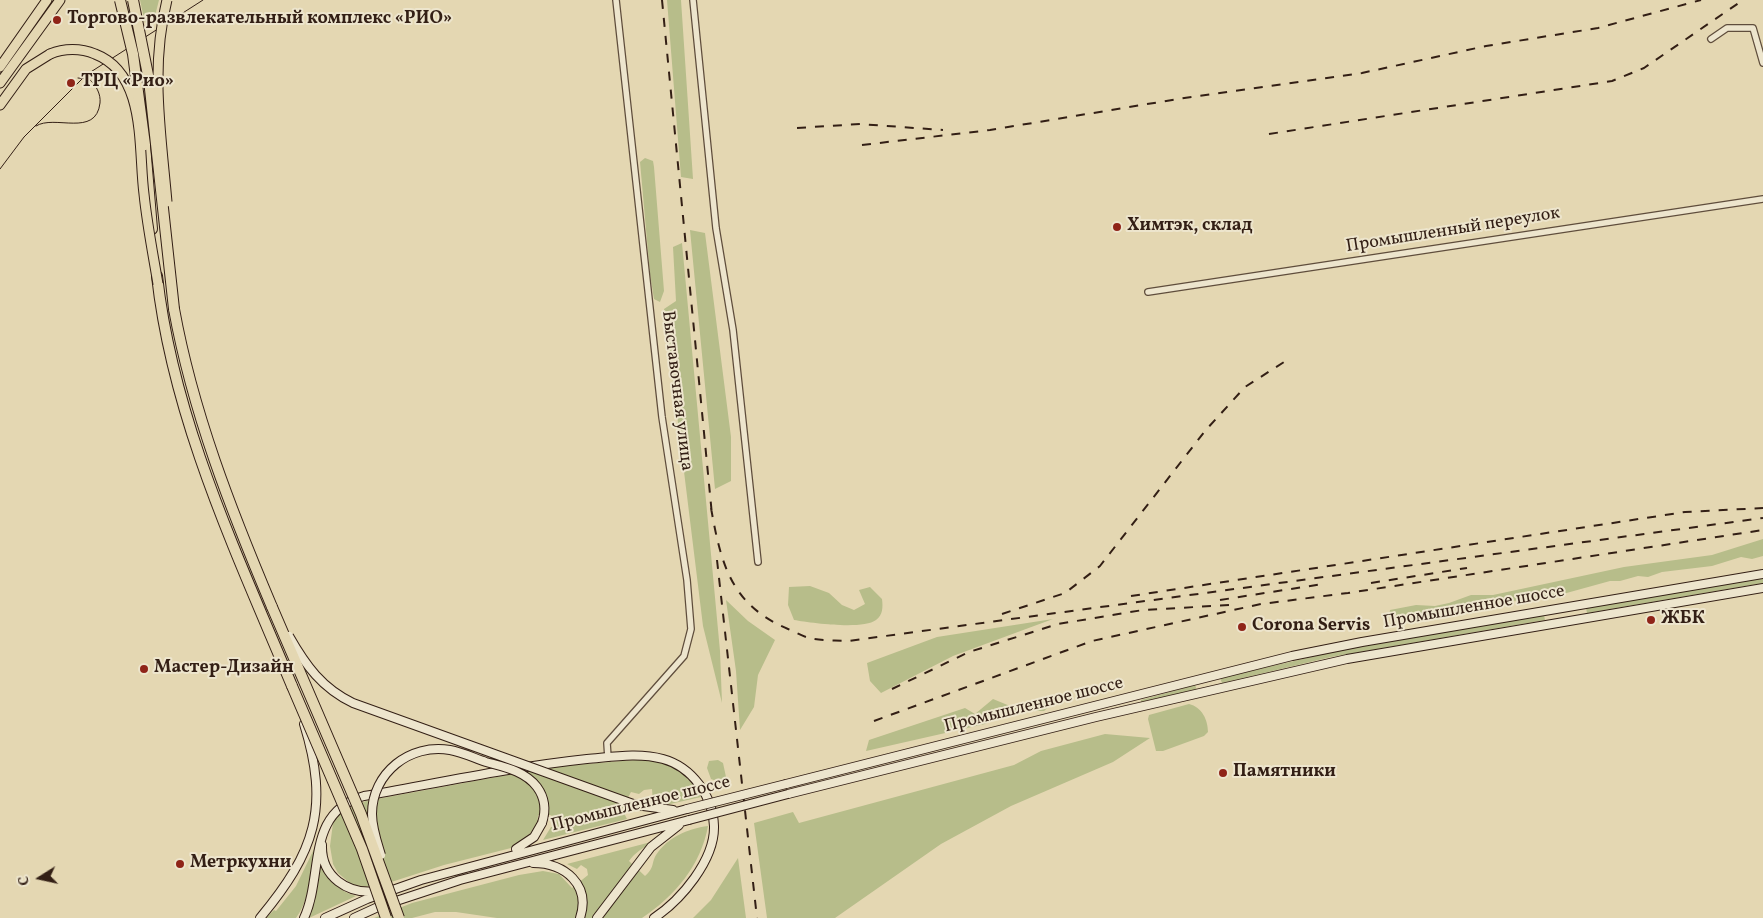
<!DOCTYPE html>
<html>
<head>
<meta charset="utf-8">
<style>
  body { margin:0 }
  #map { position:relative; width:1763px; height:918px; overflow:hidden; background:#e4d7b2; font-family:Vollkorn,serif }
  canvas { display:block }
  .north { position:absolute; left:15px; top:853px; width:50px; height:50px; -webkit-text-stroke:4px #ede5cd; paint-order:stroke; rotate:260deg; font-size:14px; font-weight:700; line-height:20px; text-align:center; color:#331f15 }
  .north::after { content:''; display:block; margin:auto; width:18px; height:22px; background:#331f15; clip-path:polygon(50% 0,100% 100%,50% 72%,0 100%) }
</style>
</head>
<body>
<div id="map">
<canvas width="1763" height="918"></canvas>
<div class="north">С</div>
</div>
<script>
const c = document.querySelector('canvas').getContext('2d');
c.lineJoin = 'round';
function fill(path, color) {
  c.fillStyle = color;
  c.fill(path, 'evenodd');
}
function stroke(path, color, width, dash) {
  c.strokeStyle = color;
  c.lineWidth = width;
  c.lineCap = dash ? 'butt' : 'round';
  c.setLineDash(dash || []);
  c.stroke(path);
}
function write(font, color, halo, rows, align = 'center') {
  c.font = font + ' Vollkorn,serif';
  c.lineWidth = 4;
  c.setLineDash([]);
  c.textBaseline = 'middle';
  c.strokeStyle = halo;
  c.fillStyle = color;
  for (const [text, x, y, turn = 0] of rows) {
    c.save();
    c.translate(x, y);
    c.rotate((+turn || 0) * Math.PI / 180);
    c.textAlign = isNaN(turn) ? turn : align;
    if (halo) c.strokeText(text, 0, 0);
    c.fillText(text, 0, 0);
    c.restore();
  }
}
fill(new Path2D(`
  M 140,0 L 159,0 L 155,16 L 145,23 Z
  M 667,0 L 681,0 L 693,179 L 681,177 Z
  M 645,158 L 653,161 L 654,167 L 664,291 L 660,302 L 654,299 L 650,274 L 640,162 Z
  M 690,230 L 705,233 L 731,437 L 731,481 L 715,489 Z
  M 682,243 L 720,651 L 722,703 L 703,626 L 664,309 L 676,301 L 673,247 Z
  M 1763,539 L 1763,556 L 1752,559 L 1741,557 L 1712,566 L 1662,572 L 1648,577 L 1638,576 L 1620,581 L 1610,581 L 1552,597 L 1453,607 L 1424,616 L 1408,612 L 1405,616 L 1389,616 L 1390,610 L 1416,605 L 1435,606 L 1449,603 L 1471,595 L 1493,595 L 1624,567 L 1712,555 Z
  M 1763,578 L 1763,583 L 1587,613 L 1586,608 Z
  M 810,586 L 829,593 L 842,605 L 854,610 L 865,604 L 859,590 L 870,587 L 882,599 C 883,607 883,615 876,620 C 863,630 811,623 794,620 L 788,605 L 789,587 Z
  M 726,600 L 748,621 L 775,640 L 758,675 L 754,707 L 740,730 L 736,671 Z
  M 1544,615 L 1545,620 L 1331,657 L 1222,683 L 1220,678 L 1351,648 Z
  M 1053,619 L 953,656 L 881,693 L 870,681 L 867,663 L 937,637 Z
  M 1195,685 L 1197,690 L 1141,702 L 1141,700 Z
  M 1060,697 L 1044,711 L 1010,711 L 985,724 L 866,751 L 869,740 L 965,708 L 975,714 L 993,699 L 1010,706 Z
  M 1189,704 C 1202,707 1208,720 1208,732 L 1204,736 L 1163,751 L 1156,751 L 1148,719 L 1149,715 Z
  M 1105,734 L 1150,738 L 1113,762 L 1011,806 L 941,844 L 835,918 L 767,918 L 754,823 L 793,812 L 799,823 L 1014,765 L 1041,751 Z
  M 634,760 C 667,760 684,767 701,797 L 670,804 L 653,803 L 652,789 L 644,790 L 639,794 L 631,792 L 622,809 L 627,819 L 543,840 L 551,827 L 555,827 L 557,818 L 550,815 L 538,815 L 537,829 L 522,844 L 511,848 L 444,865 L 382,885 L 365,887 L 351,884 L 338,873 L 333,864 L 330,846 L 333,823 L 337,816 L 342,811 L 366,801 L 551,767 Z
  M 718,760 L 723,763 L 726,777 L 719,782 L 711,779 L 707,768 L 709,761 Z
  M 708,826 C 701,865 675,896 642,918 L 497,918 L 456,912 L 435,912 L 412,918 L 374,918 L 412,903 L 519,875 L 543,871 L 559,874 L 572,888 L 588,875 L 587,869 L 581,865 L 577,869 L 567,864 L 651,842 C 643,849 635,852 629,861 L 645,876 C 655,867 651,864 656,855 C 668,837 687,829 708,826 Z
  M 315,847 C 311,871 310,899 296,918 L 266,918 L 274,910 L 276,911 L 296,886 Z
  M 320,858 C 326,877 336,890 356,896 L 309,918 L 317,890 Z
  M 738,858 L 746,918 L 693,918 L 711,900 Z`), '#b7bd8a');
const street = new Path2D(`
  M 693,0 L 716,228 L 733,330 L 758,562
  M 1711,39 L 1727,28 L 1753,28 L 1763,63
  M 1148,292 L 1763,199
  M 608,758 L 607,743 L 684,656 L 691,629 L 687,580 L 662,417 L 616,0`);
const secondary = new Path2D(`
  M 786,784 L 1292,656 L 1362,642 L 1763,574
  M 788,794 L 1096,717 L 1347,659 L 1763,588
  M 636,805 L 673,810
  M 322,845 C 321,877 348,895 377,891
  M 516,849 L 534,837 L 542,823
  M 533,863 C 565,863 591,885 580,918
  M 260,918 C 315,852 330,808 304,724
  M 304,918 C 324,875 305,812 364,796 C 438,783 512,767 587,759 C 611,757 639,752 663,759 C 692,767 713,796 714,826 C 715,860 681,900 654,918
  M 325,918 L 367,899 L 421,880 L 687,809
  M 354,918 L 378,907 L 460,880 L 689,820
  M 597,918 L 651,847 L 679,825`);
const primary = new Path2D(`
  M 0,67 L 47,0
  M 0,83 L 60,0
  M 0,105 L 26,69 L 50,54`);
const highway = new Path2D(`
  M 145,145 L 152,229
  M 157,276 C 173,420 237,554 292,686
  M 174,309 C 193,413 231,510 272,607`);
stroke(street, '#5f4d3c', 8);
stroke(secondary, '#331f15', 10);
stroke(primary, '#331f15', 11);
stroke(highway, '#331f15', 12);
stroke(street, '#ede5cd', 5.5);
stroke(secondary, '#ede5cd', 8);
stroke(primary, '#e4d7b2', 9);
stroke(highway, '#e4d7b2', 10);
stroke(new Path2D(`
  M 36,126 C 54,114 96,138 100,103 C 101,94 96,85 89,79 L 78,78
  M 0,169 L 24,137 L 86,75 L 203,0`), '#331f15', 1);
stroke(new Path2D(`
  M 662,0 L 712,515
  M 797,128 L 860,124 L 943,130
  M 1269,134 L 1612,81 L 1644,68 L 1743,0
  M 862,145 L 990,130 L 1178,99 L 1362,73 L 1486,46 L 1598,28 L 1701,0
  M 711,508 C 721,564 731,605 788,629 C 795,632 802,636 809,638 C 821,641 835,640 848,641 L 1763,518
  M 717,560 L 757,918
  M 1371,583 L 1467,568
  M 1131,596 L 1685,512 L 1763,508
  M 1220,600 L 1323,584
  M 1002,614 L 1065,593 L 1100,566 L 1205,431 L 1245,387 L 1284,362
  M 892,689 L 969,652 L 1058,624 L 1143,610 L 1230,605
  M 874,721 L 1092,641 L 1261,604 L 1348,593 L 1763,530`), '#331f15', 2, [9, 9]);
const secondaryBridge = new Path2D(`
  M 289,636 C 306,666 322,688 353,703 L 636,805
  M 687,809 L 786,784
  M 689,820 L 788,794
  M 381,855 C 377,842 372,828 372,814 C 372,773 410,743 450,750 C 462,752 474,758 486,762 C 504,767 525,771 537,787 C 545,798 546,811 542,823`);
const primaryBridge = new Path2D(`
  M 167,0 C 150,68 161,133 167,202
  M 50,54 C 64,48 81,48 95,54 C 147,74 138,148 144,194 C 147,224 153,254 158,284`);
const highwayBridge = new Path2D(`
  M 120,0 L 133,54 L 145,145
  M 133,0 L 149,80 L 174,309
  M 272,607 L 361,814 L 399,918
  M 292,686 L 362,849 L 386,918`);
stroke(secondaryBridge, '#331f15', 10, []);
stroke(primaryBridge, '#331f15', 11, []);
stroke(highwayBridge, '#331f15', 12, []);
stroke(secondaryBridge, '#ede5cd', 8);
stroke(primaryBridge, '#e4d7b2', 9);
stroke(highwayBridge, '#e4d7b2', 10);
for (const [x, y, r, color] of [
  [57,20,5,"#8f2418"],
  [71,83,5,"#8f2418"],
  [1117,227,5,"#8f2418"],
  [1651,620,5,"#8f2418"],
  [1242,627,5,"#8f2418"],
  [144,669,5,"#8f2418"],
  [1223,773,5,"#8f2418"],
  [180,864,5,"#8f2418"]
]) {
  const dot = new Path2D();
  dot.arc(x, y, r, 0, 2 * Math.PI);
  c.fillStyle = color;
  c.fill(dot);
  stroke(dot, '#ede5cd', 2);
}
write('bold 18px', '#331f15', '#ede5cd', [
  ["Торгово-развлекательный комплекс «РИО»",67,20],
  ["ТРЦ «Рио»",81,83],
  ["Химтэк, склад",1127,227],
  ["ЖБК",1661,620],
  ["Corona Servis",1252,627],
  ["Мастер-Дизайн",154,669],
  ["Памятники",1233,773],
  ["Метркухни",190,864]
], 'left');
write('18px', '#331f15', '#ede5cd', [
  ["Промышленный переулок",1453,231,-9],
  ["Выставочная улица",676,391,83],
  ["Промышленное шоссе",1474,608,-10],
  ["Промышленное шоссе",1034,706,-14],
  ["Промышленное шоссе",641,805,-14]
]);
</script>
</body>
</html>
